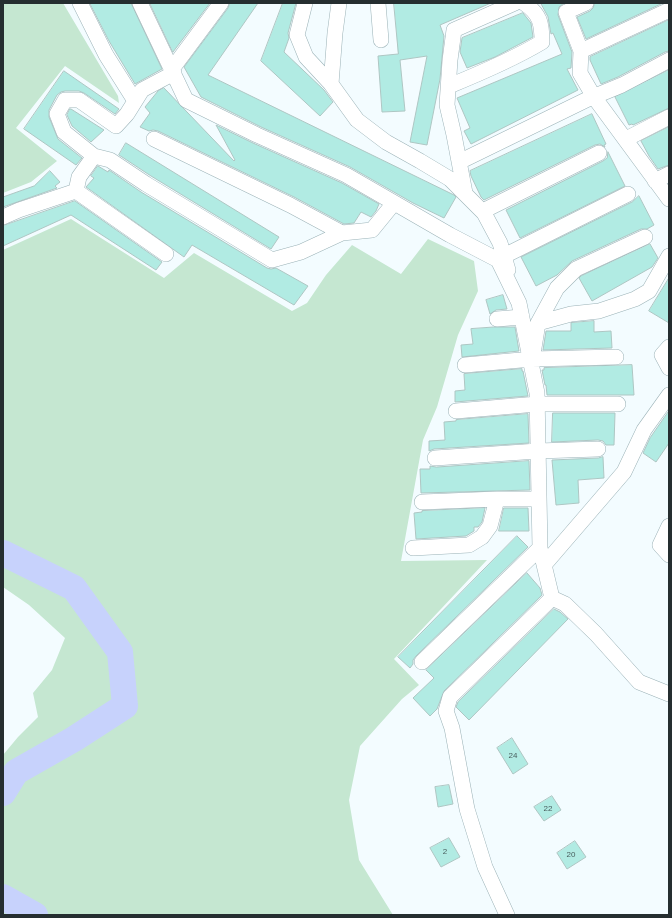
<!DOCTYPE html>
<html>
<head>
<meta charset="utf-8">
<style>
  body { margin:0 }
  #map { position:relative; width:672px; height:918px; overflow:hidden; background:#f3fcff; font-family:Helvetica,sans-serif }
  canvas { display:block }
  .frame { position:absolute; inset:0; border:4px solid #252e30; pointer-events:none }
</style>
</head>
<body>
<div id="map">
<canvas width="672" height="918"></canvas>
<div class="frame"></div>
</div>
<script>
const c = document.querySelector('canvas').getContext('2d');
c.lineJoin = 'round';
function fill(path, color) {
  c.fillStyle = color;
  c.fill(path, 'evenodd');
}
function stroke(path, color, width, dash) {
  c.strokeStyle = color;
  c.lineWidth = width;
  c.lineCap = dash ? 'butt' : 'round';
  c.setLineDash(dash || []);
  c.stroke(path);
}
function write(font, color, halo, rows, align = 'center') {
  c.font = font + ' Helvetica,sans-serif';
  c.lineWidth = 4;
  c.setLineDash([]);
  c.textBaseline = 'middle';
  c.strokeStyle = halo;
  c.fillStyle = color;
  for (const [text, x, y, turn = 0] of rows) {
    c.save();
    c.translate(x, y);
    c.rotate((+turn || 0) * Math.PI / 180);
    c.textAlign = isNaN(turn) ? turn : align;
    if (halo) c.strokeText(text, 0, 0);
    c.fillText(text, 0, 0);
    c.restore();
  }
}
fill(new Path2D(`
  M 3,3 L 63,3 L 118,96 L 119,103 L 65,66 L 16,128 L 57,161 L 31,182 L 3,193 Z
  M 71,219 L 164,278 L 194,253 L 292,311 L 307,303 L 326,275 L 352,245 L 401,274 L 428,239 L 474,261 L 478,291 L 458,335 L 437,407 L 423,440 L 401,561 L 487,560 L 394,659 L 419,685 L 402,699 L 360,746 L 349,800 L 359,860 L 393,915 L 3,915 L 3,755 L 18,737 L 38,717 L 33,693 L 52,670 L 65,638 L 29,605 L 3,587 L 3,250 Z`), '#c5e7d1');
stroke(new Path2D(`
  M 3,553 L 74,588 L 120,652 L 125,706 L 74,739 L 16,772 L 3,793
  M 3,897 L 35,915`), '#c7d2fc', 26);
const building = new Path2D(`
  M 90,3 L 131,3 L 162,69 L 135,84 L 109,41 Z
  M 150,3 L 210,3 L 173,52 Z
  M 230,3 L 258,3 L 208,75 L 454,195 L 456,197 L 444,218 L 413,203 L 350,167 L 261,127 L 201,97 L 184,67 L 228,8 Z
  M 283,3 L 296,3 L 288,33 L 289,38 L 284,52 L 324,90 L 333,102 L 320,116 L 261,61 Z
  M 394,3 L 491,3 L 440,25 L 444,36 L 440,79 L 427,145 L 410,142 L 427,56 L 400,60 L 405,111 L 382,112 L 378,56 L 398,54 Z
  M 541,3 L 564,3 L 559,7 L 558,15 L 572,52 L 571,68 L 567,69 L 578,90 L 471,144 L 464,131 L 470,128 L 457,98 L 562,54 L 553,33 L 551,34 L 548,17 Z
  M 595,3 L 663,3 L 586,39 L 577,17 L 590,11 L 593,8 Z
  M 523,13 L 531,23 L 533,37 L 495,57 L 467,68 L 460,52 L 462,38 Z
  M 669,20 L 669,51 L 665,52 L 618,77 L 601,84 L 590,60 L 590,57 Z
  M 669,70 L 669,108 L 633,125 L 632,124 L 629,125 L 615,97 Z
  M 64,71 L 119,109 L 115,114 L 84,93 L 79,91 L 65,91 L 61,92 L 57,95 L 49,110 L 49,117 L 58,139 L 82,158 L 76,165 L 24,129 Z
  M 164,88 L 234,161 L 235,160 L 216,125 L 253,143 L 342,183 L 379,204 L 376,211 L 371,217 L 361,212 L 354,223 L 344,224 L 294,197 L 158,131 L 153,130 L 149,131 L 140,127 L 150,113 L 145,107 L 158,91 Z
  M 70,109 L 71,109 L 104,130 L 91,142 L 72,126 L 67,115 Z
  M 592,114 L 606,144 L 604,145 L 605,147 L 600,144 L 595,145 L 484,200 L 481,197 L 471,176 L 470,171 Z
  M 669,127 L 669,165 L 658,169 L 649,156 L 641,141 Z
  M 126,143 L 279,237 L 271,249 L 151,176 L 119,155 Z
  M 608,152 L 625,186 L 520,238 L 506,210 L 603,161 L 607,158 Z
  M 98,166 L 108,172 L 109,170 L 141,192 L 267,268 L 271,269 L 276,268 L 308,286 L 294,305 L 192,245 L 184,257 L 86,187 L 94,178 L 91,176 Z
  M 50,171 L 60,182 L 55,186 L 57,188 L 3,207 L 3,197 L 34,186 Z
  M 639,196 L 654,225 L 647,229 L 641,229 L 572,261 L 557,275 L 536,286 L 521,257 L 632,202 Z
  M 75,201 L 162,262 L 156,270 L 71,215 L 3,246 L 3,226 Z
  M 650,244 L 658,258 L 652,267 L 592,301 L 579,278 L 581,276 Z
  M 669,278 L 669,323 L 649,311 Z
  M 503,295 L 507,309 L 496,310 L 490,314 L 486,300 Z
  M 594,321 L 594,332 L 611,331 L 612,348 L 543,350 L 546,331 L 571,331 L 571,323 Z
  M 494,327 L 515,327 L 519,351 L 462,357 L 461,345 L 473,344 L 471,329 Z
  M 632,365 L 634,395 L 547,395 L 546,385 L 545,385 L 542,370 L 544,370 L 544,368 Z
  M 522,369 L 522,371 L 523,371 L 528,396 L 455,402 L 455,391 L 465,390 L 464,374 Z
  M 669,411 L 669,443 L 656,462 L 643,453 L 650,438 Z
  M 553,413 L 615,413 L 614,445 L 606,445 L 603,441 L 598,440 L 552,442 Z
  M 528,414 L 529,443 L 434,449 L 429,451 L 429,441 L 445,440 L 444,422 L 456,421 L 456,420 Z
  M 603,457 L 604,478 L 578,480 L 579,503 L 556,505 L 552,460 L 598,458 Z
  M 529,461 L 530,490 L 421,493 L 420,469 L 430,469 L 430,466 L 436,467 Z
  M 485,508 L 482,522 L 478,527 L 474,527 L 474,531 L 466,536 L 416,539 L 414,513 L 422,512 L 422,511 Z
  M 504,508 L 528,508 L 529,531 L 499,531 Z
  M 517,536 L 528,547 L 416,656 L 413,660 L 413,664 L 410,668 L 398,657 Z
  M 527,573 L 540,588 L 542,595 L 444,691 L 437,709 L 430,716 L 413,698 L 434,678 L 426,670 Z
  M 554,609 L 560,612 L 568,619 L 469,720 L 456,707 L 458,702 Z
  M 512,738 L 528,764 L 513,774 L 497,748 Z
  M 449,785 L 453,804 L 438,807 L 435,787 Z
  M 552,796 L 561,810 L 544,821 L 534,807 Z
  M 449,838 L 460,857 L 441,867 L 430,848 Z
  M 575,841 L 586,857 L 567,869 L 557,853 Z`);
fill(building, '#b1ebe3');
stroke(building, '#aec6c3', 1);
const minor = new Path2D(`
  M 80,3 L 106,55 L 135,101
  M 140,3 L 186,100 L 257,135 L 346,175 L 450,235 L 498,260 L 519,303 L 537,393 L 540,548 L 552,598
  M 305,3 L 297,35 L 306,57 L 331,84 L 357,120 L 386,142 L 420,161 L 450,179 L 484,213 L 500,243 L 508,270
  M 378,3 L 381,40
  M 669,10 L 581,51 L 580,73 L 594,97 L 669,199
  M 581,51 L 566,12 L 586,3
  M 172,69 L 221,3
  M 331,84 L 335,33 L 339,3
  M 449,86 C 481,73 512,60 542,42 C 542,23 540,14 524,3
  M 154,139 L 290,205 L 342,233 L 372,230 L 394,203
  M 626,139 L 669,117
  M 94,156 L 64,132 L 57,114 L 65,100 L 79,100 L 116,126 L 127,114 L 142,90 L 174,73
  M 459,162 L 588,99 L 622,85 L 669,60
  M 655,181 L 669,174
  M 465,193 L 454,135 L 447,105 L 450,60 L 454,30 L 515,3
  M 483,211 L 599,153
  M 3,217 L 19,210 L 76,191
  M 166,254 L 76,191 L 79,177 L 94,156 L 110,160 L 146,184 L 272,260 L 301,252 L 342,233
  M 504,256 L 628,194
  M 497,319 L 522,317
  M 538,323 L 557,288 L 576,269 L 645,237
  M 669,347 L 662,355 L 669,368
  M 533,354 L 538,323 L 571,314 L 599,311 L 635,299 L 649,291 L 669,256
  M 465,365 L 532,359 L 616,357
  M 456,411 L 537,404 L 618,404
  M 435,458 L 538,451 L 598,449
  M 422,502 L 497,499
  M 669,526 L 660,545 L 669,555
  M 413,548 L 469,545 L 482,537 L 490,526 L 497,499 L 539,499
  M 544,565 L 624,472 L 644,430 L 669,395
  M 422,662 L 540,548
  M 507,915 L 485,867 L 467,809 L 452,728 L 446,711 L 450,697 L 552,598 L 565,604 L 596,634 L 639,682 L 669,694`);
stroke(minor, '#9bb2b7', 16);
stroke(minor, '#fff', 15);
write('8px', '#485d5d', null, [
  ["24",513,756],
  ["22",548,809],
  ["2",445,852],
  ["20",571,855]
]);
</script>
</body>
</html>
